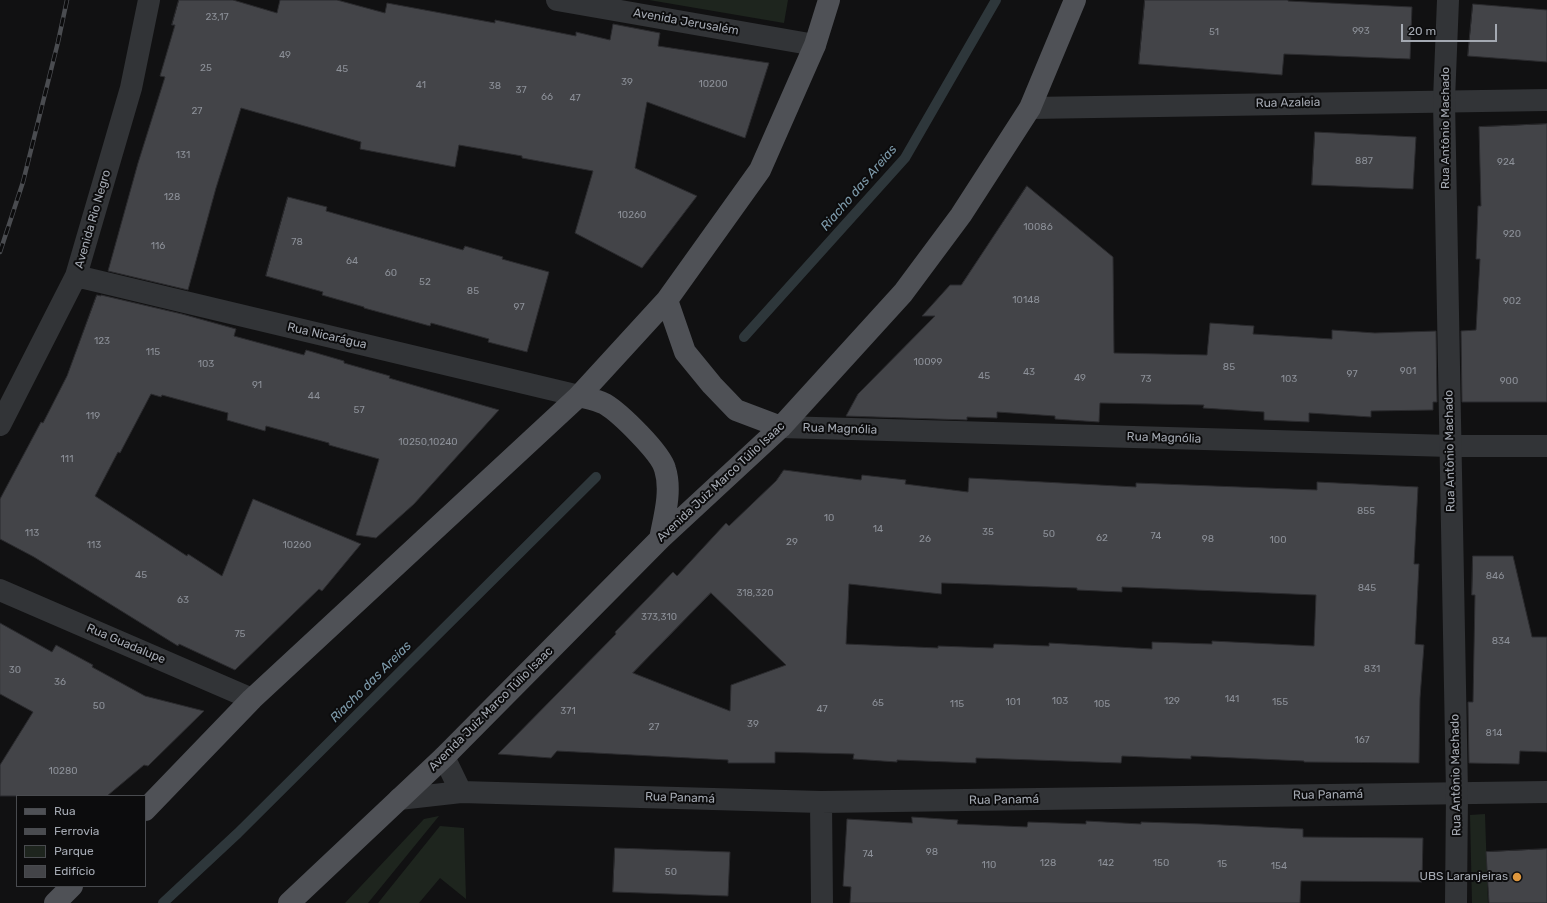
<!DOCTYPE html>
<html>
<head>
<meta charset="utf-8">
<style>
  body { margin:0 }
  #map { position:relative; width:1547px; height:903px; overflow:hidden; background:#111112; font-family:Rubik,sans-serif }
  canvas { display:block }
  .legend { position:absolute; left:16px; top:795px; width:130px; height:92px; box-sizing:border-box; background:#0c0c0d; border:1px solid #494b4f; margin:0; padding:5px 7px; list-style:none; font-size:12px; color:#a4a9b2 }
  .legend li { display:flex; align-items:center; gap:8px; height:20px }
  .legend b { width:20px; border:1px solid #494b4f }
  .scale { position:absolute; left:1401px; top:24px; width:96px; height:18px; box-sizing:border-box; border:2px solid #a4a9b2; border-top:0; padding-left:5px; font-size:12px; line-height:14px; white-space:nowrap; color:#a4a9b2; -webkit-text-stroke:3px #0c0c0d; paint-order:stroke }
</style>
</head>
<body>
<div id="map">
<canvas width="1547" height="903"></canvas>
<ul class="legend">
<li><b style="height:5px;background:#4f5156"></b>Rua</li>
<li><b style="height:5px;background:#4a4c50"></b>Ferrovia</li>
<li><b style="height:11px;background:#1e251e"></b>Parque</li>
<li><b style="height:11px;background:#434448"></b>Edifício</li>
</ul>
<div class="scale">20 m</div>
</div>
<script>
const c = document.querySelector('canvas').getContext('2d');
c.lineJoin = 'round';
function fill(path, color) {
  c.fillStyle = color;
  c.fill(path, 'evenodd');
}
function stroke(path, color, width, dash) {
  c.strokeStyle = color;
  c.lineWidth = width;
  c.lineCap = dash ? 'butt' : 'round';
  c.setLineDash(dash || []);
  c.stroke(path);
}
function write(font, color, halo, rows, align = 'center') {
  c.font = font + ' Rubik,sans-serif';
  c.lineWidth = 4;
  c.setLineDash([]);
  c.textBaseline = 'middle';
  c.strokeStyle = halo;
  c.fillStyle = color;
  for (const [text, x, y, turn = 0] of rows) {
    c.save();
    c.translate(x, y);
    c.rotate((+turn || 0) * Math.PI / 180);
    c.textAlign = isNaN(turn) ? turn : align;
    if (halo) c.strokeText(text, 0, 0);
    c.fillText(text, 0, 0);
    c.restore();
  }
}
fill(new Path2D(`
  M 649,0 L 788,0 L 784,23 Z
  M 1485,814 L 1488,903 L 1472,903 L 1470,815 Z
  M 439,816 L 368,903 L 345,903 L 424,819 Z
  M 440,826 L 464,828 L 466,899 L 440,878 L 419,903 L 378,903 Z`), '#1e251e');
stroke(new Path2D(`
  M 744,337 L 905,158 L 996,0
  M 163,903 L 238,833 L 596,477`), '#2e373b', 10);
const building = new Path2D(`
  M 179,0 L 233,0 L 277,13 L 280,0 L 337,0 L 385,13 L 387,3 L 495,23 L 495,20 L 576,36 L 576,32 L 610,40 L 613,24 L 660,33 L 658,46 L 769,63 L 745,138 L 647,102 L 635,168 L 697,196 L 642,268 L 575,233 L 593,171 L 522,158 L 522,156 L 459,145 L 455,167 L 360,149 L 361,142 L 241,108 L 216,188 L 188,290 L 108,271 L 138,163 L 165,77 L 160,76 L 175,25 L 172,25 Z
  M 1145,0 L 1288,0 L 1288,1 L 1412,7 L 1410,59 L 1284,54 L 1282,75 L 1139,64 Z
  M 1473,4 L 1547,10 L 1547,62 L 1468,56 Z
  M 1547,124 L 1547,402 L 1462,402 L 1461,331 L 1476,330 L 1480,259 L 1476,259 L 1478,206 L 1481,206 L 1479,127 Z
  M 1315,132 L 1416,137 L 1413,189 L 1312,185 Z
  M 1027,186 L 1113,257 L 1114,353 L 1207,355 L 1210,323 L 1254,326 L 1253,334 L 1332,339 L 1332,330 L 1375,333 L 1436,331 L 1437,402 L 1433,402 L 1433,410 L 1371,411 L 1371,417 L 1309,413 L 1309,422 L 1264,420 L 1264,412 L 1203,408 L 1204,405 L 1100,403 L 1099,422 L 1055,419 L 1055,416 L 997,412 L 997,418 L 967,417 L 967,420 L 846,416 L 858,394 L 935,316 L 922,316 L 950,285 L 961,285 Z
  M 288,197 L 327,207 L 326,211 L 463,250 L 465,246 L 503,257 L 502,259 L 549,272 L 527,352 L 488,342 L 489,339 L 431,323 L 430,326 L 364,308 L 364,307 L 322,295 L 323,292 L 266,276 Z
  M 97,295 L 101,296 L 101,295 L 182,314 L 236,329 L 234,336 L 304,355 L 306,350 L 344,361 L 344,363 L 390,376 L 389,378 L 499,410 L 414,504 L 376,538 L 356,535 L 379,459 L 329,445 L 329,443 L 266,426 L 265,431 L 227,420 L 228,413 L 162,395 L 161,397 L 151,394 L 120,453 L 118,452 L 95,496 L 187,556 L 188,554 L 222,576 L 253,499 L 361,544 L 322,591 L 319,589 L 235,670 L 179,644 L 178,646 L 34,557 L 0,539 L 0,499 L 41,422 L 43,423 L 67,376 Z
  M 784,470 L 861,480 L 862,475 L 906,480 L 905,484 L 968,492 L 969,478 L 1136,487 L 1136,483 L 1317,490 L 1317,482 L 1418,487 L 1414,564 L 1419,564 L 1415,644 L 1424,645 L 1420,698 L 1419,763 L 1304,762 L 1304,761 L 1191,756 L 1191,759 L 1122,756 L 1121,763 L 976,758 L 976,763 L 897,760 L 897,762 L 853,759 L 854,754 L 775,752 L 775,763 L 728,763 L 728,760 L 557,751 L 551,758 L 498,754 L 616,634 L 615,632 L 673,572 L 677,576 L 726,523 L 729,526 L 776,481 ZM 942,583 L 1077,588 L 1077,590 L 1122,592 L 1122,587 L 1316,595 L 1314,646 L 1212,641 L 1212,644 L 1152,642 L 1152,649 L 1049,643 L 1049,646 L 994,644 L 993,648 L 938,646 L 938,648 L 846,644 L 849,584 L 941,594 ZM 711,593 L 786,665 L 731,685 L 730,711 L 633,673 Z
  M 1473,556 L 1513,556 L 1532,637 L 1547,637 L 1547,752 L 1520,751 L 1519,764 L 1469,763 L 1468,702 L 1473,702 L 1475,595 L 1472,595 Z
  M 0,623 L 52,652 L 56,645 L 93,665 L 92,667 L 145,696 L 204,711 L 148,766 L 144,765 L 107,796 L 0,796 L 0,765 L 33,712 L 0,694 Z
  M 912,817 L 958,820 L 957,824 L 1027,827 L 1028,822 L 1086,824 L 1086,821 L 1141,824 L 1141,822 L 1202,824 L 1303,829 L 1303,837 L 1423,838 L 1422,882 L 1301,881 L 1300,903 L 850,903 L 851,887 L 843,886 L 847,819 L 912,823 Z
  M 615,848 L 730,852 L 728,896 L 613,892 Z
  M 1547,849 L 1547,903 L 1489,903 L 1486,852 Z`);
fill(building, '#434448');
stroke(building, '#2b2b2e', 1);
stroke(new Path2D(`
  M 557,0 L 815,45
  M 1030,108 L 1547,100
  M 76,276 L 579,396
  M 0,425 L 76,276 L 131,88 L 149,0
  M 781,427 L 1450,446 L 1547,446
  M 0,590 L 252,699
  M 444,757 L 461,792
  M 399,799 L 461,792 L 821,802 L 1547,792
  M 821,802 L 822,903`), '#323437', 22);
stroke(new Path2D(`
  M 1448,0 L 1444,100 L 1457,793 L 1456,903`), '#323437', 22);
stroke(new Path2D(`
  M 667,300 L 685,352 L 712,385 L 736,410 L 781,427
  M 579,396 C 587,398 598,400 605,404 C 620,413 661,453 665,469 C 672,491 664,518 660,539
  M 145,810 L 252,699 L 579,396 L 667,300 L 760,170 L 815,45 L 829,0
  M 55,903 L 72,886
  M 289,903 L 444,757 L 660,539 L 781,427 L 903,293 L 961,215 L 1030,108 L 1075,0`), '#4f5156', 22);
const rail = new Path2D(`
  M 0,252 L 23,182 L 58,42 L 67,0`);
stroke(rail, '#4a4c50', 4.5);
stroke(rail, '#0c0c0d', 3, [9]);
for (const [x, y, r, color] of [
  [1517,877,5,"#df973d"]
]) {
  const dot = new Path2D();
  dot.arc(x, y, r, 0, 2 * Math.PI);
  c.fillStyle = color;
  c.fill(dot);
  stroke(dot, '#0c0c0d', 1.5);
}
write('10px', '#8c9098', null, [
  ["23,17",217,17],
  ["993",1361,31],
  ["51",1214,32],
  ["49",285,55],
  ["25",206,68],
  ["45",342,69],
  ["39",627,82],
  ["10200",713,84],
  ["41",421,85],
  ["38",495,86],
  ["37",521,90],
  ["66",547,97],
  ["47",575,98],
  ["27",197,111],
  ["131",183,155],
  ["887",1364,161],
  ["924",1506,162],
  ["128",172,197],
  ["10260",632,215],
  ["10086",1038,227],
  ["920",1512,234],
  ["78",297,242],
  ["116",158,246],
  ["64",352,261],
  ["60",391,273],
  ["52",425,282],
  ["85",473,291],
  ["10148",1026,300],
  ["902",1512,301],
  ["97",519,307],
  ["123",102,341],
  ["115",153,352],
  ["10099",928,362],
  ["103",206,364],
  ["85",1229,367],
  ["901",1408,371],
  ["43",1029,372],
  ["97",1352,374],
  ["45",984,376],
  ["49",1080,378],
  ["73",1146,379],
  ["103",1289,379],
  ["900",1509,381],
  ["91",257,385],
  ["44",314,396],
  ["57",359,410],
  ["119",93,416],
  ["10250,10240",428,442],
  ["111",67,459],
  ["855",1366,511],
  ["10",829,518],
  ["14",878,529],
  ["35",988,532],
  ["113",32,533],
  ["50",1049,534],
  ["74",1156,536],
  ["62",1102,538],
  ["26",925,539],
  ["98",1208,539],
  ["100",1278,540],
  ["29",792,542],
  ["113",94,545],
  ["10260",297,545],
  ["45",141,575],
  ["846",1495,576],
  ["845",1367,588],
  ["318,320",755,593],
  ["63",183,600],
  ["373,310",659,617],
  ["75",240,634],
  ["834",1501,641],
  ["831",1372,669],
  ["30",15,670],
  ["36",60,682],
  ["141",1232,699],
  ["103",1060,701],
  ["129",1172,701],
  ["101",1013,702],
  ["155",1280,702],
  ["65",878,703],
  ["115",957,704],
  ["105",1102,704],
  ["50",99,706],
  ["47",822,709],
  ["371",568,711],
  ["39",753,724],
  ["27",654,727],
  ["814",1494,733],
  ["167",1362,740],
  ["10280",63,771],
  ["98",932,852],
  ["74",868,854],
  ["128",1048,863],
  ["142",1106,863],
  ["150",1161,863],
  ["15",1222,864],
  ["110",989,865],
  ["154",1279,866],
  ["50",671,872]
]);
write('12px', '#a4a9b2', '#0c0c0d', [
  ["Avenida Jerusalém",686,22,10],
  ["Rua Azaleia",1288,103,-1],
  ["Rua Antônio Machado",1446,128,-90],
  ["Avenida Rio Negro",93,219,-74],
  ["Rua Nicarágua",327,336,13],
  ["Rua Magnólia",840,429,2],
  ["Rua Magnólia",1164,438,2],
  ["Rua Antônio Machado",1450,451,-91],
  ["Avenida Juiz Marco Túlio Isaac",721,482,-43],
  ["Rua Guadalupe",126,644,23],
  ["Avenida Juiz Marco Túlio Isaac",491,709,-45],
  ["Rua Antônio Machado",1456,775,-91],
  ["Rua Panamá",1328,795,-1],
  ["Rua Panamá",680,798,2],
  ["Rua Panamá",1004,800,-1]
]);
write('12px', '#a4a9b2', '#0c0c0d', [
  ["UBS Laranjeiras",1508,877]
], 'right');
write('italic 13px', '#7d9aaa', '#0c0c0d', [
  ["Riacho das Areias",859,188,-49],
  ["Riacho das Areias",371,682,-45]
]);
</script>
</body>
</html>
